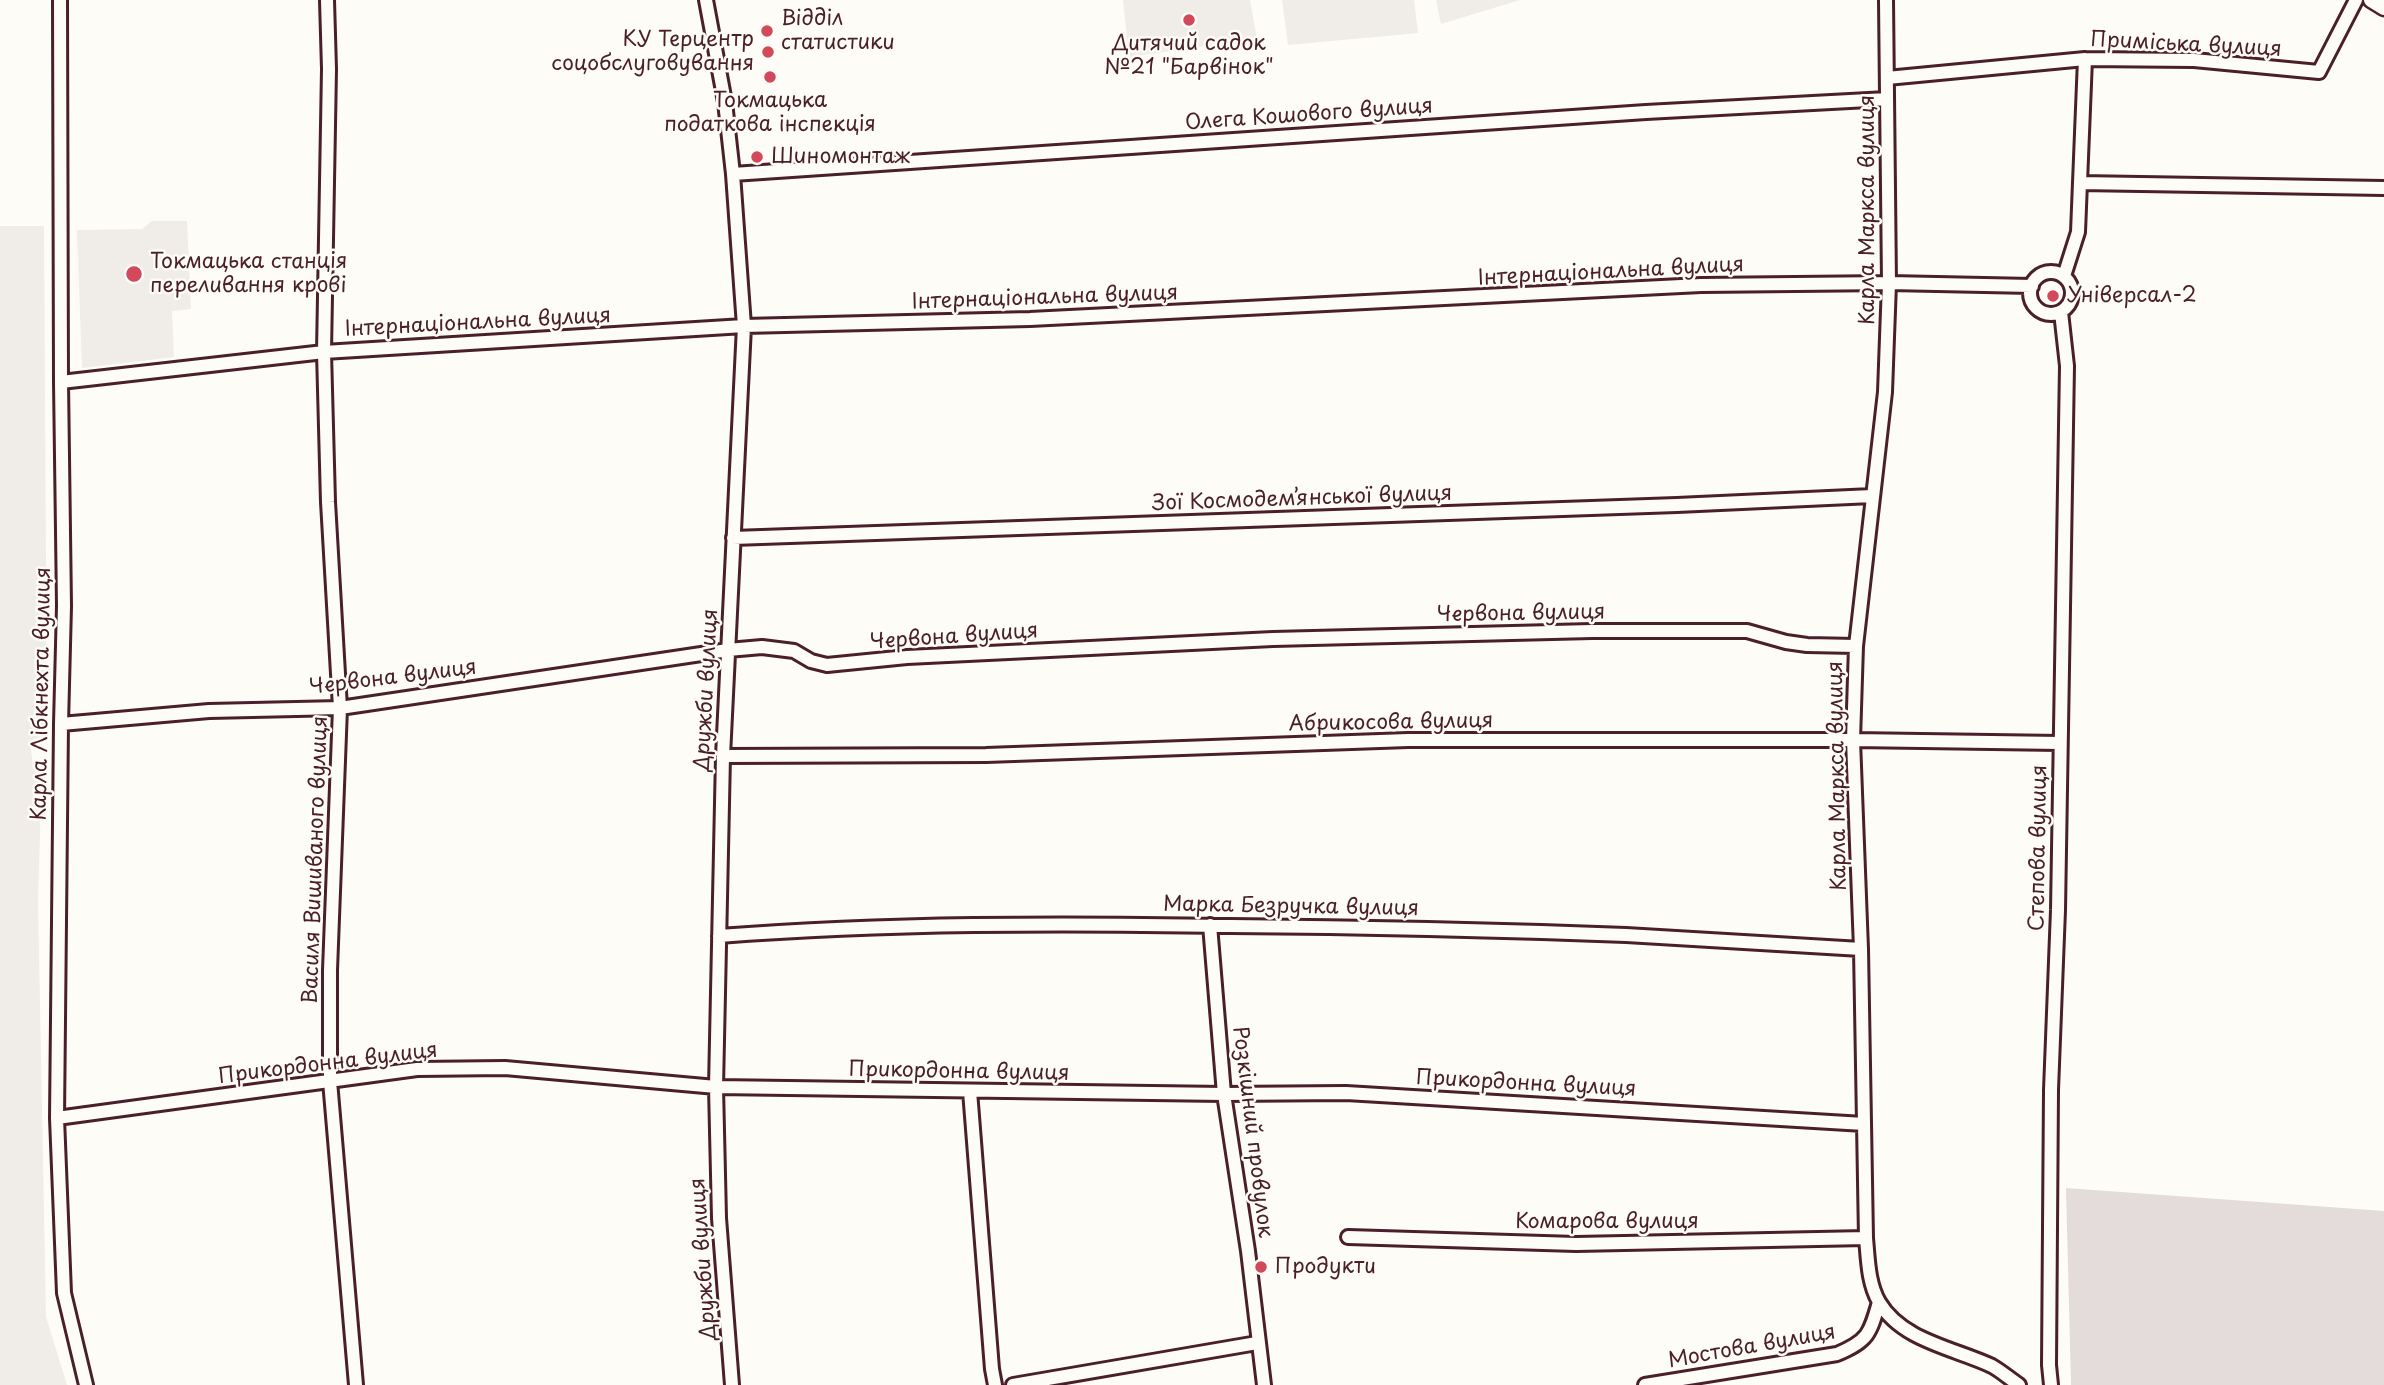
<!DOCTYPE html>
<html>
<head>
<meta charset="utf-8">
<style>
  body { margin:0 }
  canvas { display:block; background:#fdfcf7 }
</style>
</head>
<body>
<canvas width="2384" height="1385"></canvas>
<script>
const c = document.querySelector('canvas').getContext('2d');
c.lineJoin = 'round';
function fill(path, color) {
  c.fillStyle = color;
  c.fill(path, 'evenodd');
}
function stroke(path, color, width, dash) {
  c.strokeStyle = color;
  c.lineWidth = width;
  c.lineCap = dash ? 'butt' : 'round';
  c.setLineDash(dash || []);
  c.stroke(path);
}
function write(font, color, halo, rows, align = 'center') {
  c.font = font + ' "Playpen Sans",sans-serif';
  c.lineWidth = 5;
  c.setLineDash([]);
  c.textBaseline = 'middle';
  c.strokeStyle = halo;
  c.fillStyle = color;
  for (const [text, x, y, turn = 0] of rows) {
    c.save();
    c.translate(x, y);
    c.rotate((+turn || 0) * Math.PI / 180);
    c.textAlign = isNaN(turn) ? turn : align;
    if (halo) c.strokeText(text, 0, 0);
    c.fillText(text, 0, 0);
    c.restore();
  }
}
fill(new Path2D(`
  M 1123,0 L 1250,0 L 1257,39 L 1129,57 Z
  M 1282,0 L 1414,0 L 1418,33 L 1288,45 Z
  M 1436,0 L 1520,0 L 1441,24 Z
  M 152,221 L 187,221 L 191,309 L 172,311 L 174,357 L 82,368 L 77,230 L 142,229 Z
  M 0,226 L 44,226 L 44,229 L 47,737 L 30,743 L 33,765 L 42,764 L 38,902 L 46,1317 L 67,1385 L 0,1385 Z`), '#f0ece8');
fill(new Path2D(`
  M 2066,1188 L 2384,1211 L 2384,1385 L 2071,1385 Z`), '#e3dcda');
const minor = new Path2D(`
  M 60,0 L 61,382 L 64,606 L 61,724 L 57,1118 L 64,1293 L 86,1385
  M 327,0 L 329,69 L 324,352 L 328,502 L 340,708 L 330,970 L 330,1081 L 356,1385
  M 706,0 L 725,102 L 733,174 L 744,326 L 723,756 L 716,1087 L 719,1218 L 732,1385
  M 1886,0 L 1889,283 L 1885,392 L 1856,646 L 1853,740 L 1861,949 L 1866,1238 C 1868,1259 1868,1283 1879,1302 C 1902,1341 1954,1348 1992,1366 C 2001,1371 2010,1379 2019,1385
  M 1887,78 L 2085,59 L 2194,60 L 2319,72 L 2356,0
  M 733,174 L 1646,112 L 1887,99
  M 2080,183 L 2384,188
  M2030 293a21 21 0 1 1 42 0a21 21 0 1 1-42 0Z
  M 2064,276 L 2078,232 L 2085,59
  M 61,382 L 324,352 L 744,326 L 1030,319 L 1701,285 L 1889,283 L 2032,286
  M 733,538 L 1677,505 L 1872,496
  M 61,724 L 209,711 L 340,708 L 728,650 L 762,647 L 794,651 L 811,661 L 827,665 L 907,657 L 1273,639 L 1592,631 L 1747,631 L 1786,642 L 1807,645 L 1856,646
  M 723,756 L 986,755 L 1408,740 L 1853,740 L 2060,743
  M 1210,925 L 1224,1094 L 1248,1251 L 1264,1385
  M 719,936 C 889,923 1059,923 1230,926 C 1362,927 1494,930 1626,935 C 1705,939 1783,945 1861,949
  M 970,1091 L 992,1369 L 995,1385
  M 57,1118 L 417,1069 L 505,1068 L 716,1087 L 1224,1094 L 1346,1093 L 1864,1124
  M 1348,1237 L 1576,1244 L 1866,1238
  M 1013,1385 L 1257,1343
  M 1645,1385 L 1837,1354 C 1868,1341 1870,1334 1879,1302
  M 2051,1385 L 2049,1365 L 2051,1090 L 2058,910 L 2067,366 L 2061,312`);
const major = new Path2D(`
  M 2371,0 L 2384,8`);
stroke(minor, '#4a1f2b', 18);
stroke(major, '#4a1f2b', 19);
stroke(minor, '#fdfcf7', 12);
stroke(major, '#fdfcf7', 14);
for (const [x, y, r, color] of [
  [1189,20,7,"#d1495b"],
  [767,31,7,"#d1495b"],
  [768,52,7,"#d1495b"],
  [770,77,7,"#d1495b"],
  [757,157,7,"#d1495b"],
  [134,274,9,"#d1495b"],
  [2053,296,7,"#d1495b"],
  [1261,1267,7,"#d1495b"]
]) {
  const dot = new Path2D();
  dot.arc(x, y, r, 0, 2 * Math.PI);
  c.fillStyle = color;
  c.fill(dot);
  stroke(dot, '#fdfcf7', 2.5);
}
write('21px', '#4a1f2b', '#fdfcf7', [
  ["Відділ",781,19],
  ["статистики",781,43],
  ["КУ Терцентр",754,40,"right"],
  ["соцобслуговування",754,64,"right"],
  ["Дитячий садок",1189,44,"center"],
  ["№21 \"Барвінок\"",1189,68,"center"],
  ["Токмацька",770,101,"center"],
  ["податкова інспекція",770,125,"center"],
  ["Шиномонтаж",771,157],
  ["Токмацька станція",150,262],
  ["переливання крові",150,286],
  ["Універсал-2",2067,296],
  ["Продукти",1275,1267]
], 'left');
write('21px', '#4a1f2b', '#fdfcf7', [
  ["Приміська вулиця",2186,45,3],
  ["Олега Кошового вулиця",1309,115,-4],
  ["Карла Маркса вулиця",1868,210,-90],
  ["Інтернаціональна вулиця",1611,272,-3],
  ["Інтернаціональна вулиця",1045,298,-2],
  ["Інтернаціональна вулиця",478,323,-3],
  ["Зої Космодем’янської вулиця",1302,499,-2],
  ["Червона вулиця",1521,614,-1],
  ["Червона вулиця",954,637,-4],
  ["Червона вулиця",393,678,-7],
  ["Дружби вулиця",707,690,-87],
  ["Карла Лібкнехта вулиця",42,694,-89],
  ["Абрикосова вулиця",1391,723,-1],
  ["Карла Маркса вулиця",1838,776,-91],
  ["Степова вулиця",2039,848,-89],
  ["Василя Вишиваного вулиця",316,860,-88],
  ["Марка Безручка вулиця",1291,907,1],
  ["Прикордонна вулиця",328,1064,-7],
  ["Прикордонна вулиця",959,1072,1],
  ["Прикордонна вулиця",1526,1084,3],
  ["Розкішний провулок",1252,1132,83],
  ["Комарова вулиця",1607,1222],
  ["Дружби вулиця",704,1259,-94],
  ["Мостова вулиця",1752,1347,-10]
]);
</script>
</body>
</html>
